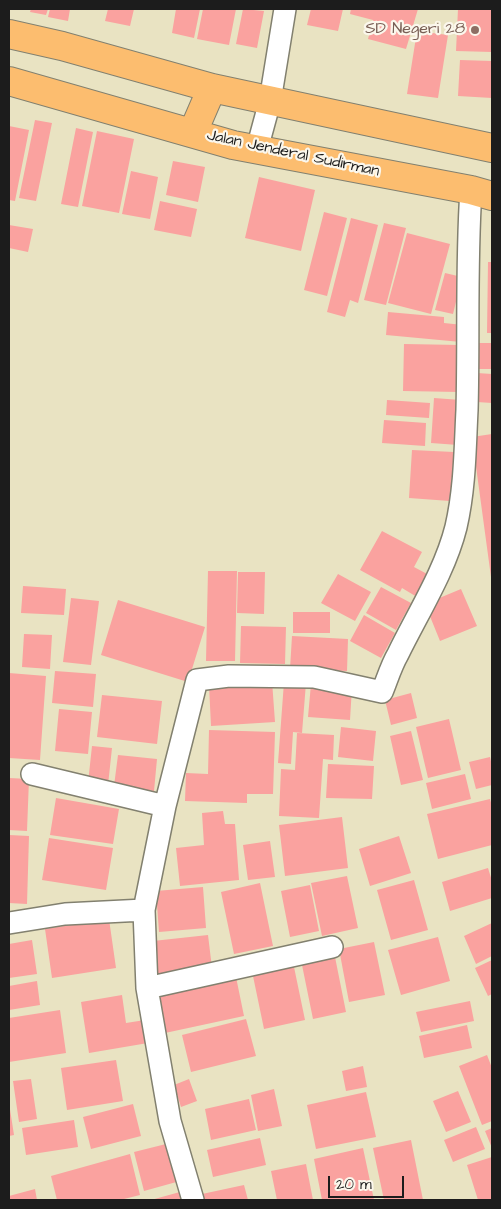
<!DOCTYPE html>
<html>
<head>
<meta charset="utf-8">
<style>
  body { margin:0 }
  #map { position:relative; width:501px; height:1209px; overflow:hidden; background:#e9e3c2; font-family:"Architects Daughter",sans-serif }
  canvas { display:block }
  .frame { position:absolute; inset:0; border:10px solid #1c1c1c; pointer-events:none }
  .scale { position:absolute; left:328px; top:1176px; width:76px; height:22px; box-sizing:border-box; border:2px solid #1c1c1c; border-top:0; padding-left:6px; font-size:15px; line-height:18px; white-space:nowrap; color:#1c1c1c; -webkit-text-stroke:4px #fbf7ec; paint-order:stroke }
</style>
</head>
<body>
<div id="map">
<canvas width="501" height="1209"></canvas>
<div class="frame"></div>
<div class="scale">20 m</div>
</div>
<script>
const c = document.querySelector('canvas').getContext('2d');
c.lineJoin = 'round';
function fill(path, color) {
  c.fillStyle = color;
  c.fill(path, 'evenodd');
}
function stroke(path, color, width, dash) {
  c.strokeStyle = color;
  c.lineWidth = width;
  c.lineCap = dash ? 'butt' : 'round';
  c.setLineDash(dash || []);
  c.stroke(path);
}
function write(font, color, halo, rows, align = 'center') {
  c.font = font + ' "Architects Daughter",sans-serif';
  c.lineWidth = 4.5;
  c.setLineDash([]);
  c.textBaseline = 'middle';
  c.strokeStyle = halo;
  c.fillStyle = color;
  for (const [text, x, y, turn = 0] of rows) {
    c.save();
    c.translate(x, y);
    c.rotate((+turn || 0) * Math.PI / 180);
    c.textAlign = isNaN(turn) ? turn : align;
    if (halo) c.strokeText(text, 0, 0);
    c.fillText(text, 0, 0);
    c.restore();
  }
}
fill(new Path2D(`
  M 31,9 L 48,9 L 46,15 L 30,12 Z
  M 50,9 L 70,9 L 68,21 L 48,17 Z
  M 108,9 L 134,9 L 130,26 L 105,21 Z
  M 176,9 L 200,9 L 194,38 L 172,33 Z
  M 203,9 L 236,9 L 229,45 L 197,39 Z
  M 243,9 L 264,11 L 257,48 L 236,44 Z
  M 311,9 L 343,9 L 338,31 L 307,25 Z
  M 351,9 L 418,9 L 406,49 L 368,39 L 373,20 L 350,14 Z
  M 458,9 L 492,9 L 492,52 L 456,51 Z
  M 417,31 L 448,35 L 438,98 L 407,94 Z
  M 460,60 L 492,61 L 492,98 L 458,96 Z
  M 35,120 L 52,123 L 36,201 L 19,198 Z
  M 9,126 L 29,130 L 15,201 L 9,200 Z
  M 76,128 L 93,132 L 78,207 L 61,204 Z
  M 97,131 L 134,139 L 119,213 L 82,206 Z
  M 173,161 L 205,167 L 198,202 L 166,195 Z
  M 131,171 L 158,177 L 150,219 L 122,214 Z
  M 259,177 L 315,190 L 301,251 L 245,238 Z
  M 160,201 L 197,209 L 191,237 L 154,230 Z
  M 324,212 L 347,218 L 327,296 L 304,290 Z
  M 351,218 L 378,225 L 358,303 L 350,300 L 345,317 L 327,312 Z
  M 384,223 L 406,228 L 386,305 L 364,300 Z
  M 9,225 L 33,229 L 28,252 L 9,248 Z
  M 407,233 L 450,244 L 431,314 L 388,303 Z
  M 488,262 L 492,262 L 492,333 L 487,333 Z
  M 445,273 L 462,277 L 453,314 L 435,310 Z
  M 388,312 L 444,317 L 444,323 L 463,325 L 461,342 L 386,335 Z
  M 479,343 L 492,343 L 492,369 L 479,369 Z
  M 404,344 L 460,345 L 459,392 L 403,391 Z
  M 477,373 L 492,374 L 492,403 L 477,402 Z
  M 434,398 L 461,400 L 458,445 L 431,443 Z
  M 387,400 L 430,403 L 429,418 L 386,415 Z
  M 384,420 L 426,423 L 425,446 L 382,443 Z
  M 492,434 L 492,577 L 491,577 L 472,437 Z
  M 412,450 L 454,452 L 450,501 L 409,498 Z
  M 382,531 L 422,552 L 414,567 L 429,575 L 417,597 L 402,588 L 400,592 L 360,570 Z
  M 208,571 L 237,571 L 235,661 L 206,661 Z
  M 238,572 L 265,572 L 264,614 L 237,613 Z
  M 338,574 L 371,592 L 355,621 L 321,603 Z
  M 23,586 L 66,589 L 64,615 L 21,613 Z
  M 381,587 L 411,603 L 396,630 L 366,613 Z
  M 461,589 L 477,626 L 440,641 L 425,604 Z
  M 71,598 L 99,601 L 91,665 L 63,662 Z
  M 118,600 L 205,627 L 188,682 L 101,655 Z
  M 293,612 L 330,612 L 330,633 L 293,633 Z
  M 364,615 L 395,633 L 381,658 L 350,641 Z
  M 241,626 L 286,627 L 285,664 L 240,663 Z
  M 24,634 L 52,635 L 50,669 L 22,667 Z
  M 292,636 L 348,639 L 347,671 L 290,669 Z
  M 55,671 L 96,674 L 93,707 L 52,703 Z
  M 9,673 L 46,676 L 40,760 L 9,758 Z
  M 272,681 L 275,722 L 211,726 L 209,685 Z
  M 284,682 L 306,683 L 302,733 L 293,732 L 291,764 L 278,763 Z
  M 311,684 L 352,687 L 350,720 L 308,717 Z
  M 411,693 L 417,718 L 391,725 L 385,700 Z
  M 102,695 L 162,701 L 157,744 L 97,737 Z
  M 59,709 L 92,712 L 88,754 L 55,751 Z
  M 449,719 L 461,770 L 428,778 L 416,727 Z
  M 341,727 L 376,731 L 373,761 L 338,757 Z
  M 209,730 L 275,732 L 273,794 L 247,794 L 247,803 L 185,801 L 186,773 L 208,774 Z
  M 411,731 L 423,780 L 401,785 L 390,736 Z
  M 297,733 L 334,735 L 333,760 L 323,759 L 319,818 L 279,816 L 281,769 L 295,770 Z
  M 92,746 L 112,748 L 108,785 L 88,783 Z
  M 118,755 L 157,759 L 154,791 L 114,786 Z
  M 490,757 L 492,766 L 492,785 L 476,789 L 469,762 Z
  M 328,764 L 374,766 L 372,799 L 326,798 Z
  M 465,774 L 471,799 L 432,809 L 426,783 Z
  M 9,778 L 29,779 L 27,831 L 9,830 Z
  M 56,798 L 119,809 L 113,844 L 50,835 Z
  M 490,799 L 492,806 L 492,845 L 438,859 L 427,814 Z
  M 223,811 L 225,824 L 235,824 L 239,880 L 180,886 L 176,848 L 204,845 L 202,813 Z
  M 342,817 L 348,868 L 285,876 L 279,825 Z
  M 9,835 L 29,836 L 27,904 L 9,903 Z
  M 399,836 L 411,873 L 370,886 L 359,849 Z
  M 49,838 L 113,848 L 106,890 L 42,880 Z
  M 270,841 L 275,877 L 248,880 L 243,845 Z
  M 488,868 L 492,881 L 492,898 L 450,911 L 442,882 Z
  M 347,876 L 358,928 L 322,936 L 311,883 Z
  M 414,880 L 428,930 L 391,940 L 377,890 Z
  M 260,883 L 273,946 L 234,954 L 221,892 Z
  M 310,885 L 319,931 L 290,937 L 281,891 Z
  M 203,887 L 206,928 L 159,932 L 156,891 Z
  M 109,919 L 116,968 L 52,978 L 45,929 Z
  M 492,923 L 492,956 L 476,964 L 464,936 Z
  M 208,935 L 212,968 L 158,975 L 153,941 Z
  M 438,937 L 450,981 L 401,995 L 388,950 Z
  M 32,940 L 37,974 L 9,978 L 9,944 Z
  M 374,942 L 385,995 L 349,1002 L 339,949 Z
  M 335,957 L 346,1012 L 313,1019 L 302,965 Z
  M 492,960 L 492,994 L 488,996 L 475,968 Z
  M 294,967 L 305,1020 L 264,1029 L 253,976 Z
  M 236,977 L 244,1016 L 165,1033 L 157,994 Z
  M 37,981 L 40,1005 L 9,1010 L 9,986 Z
  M 122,995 L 126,1023 L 145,1020 L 148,1043 L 89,1053 L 81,1002 Z
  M 470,1001 L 474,1021 L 421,1032 L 416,1012 Z
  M 60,1010 L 66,1053 L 9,1062 L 9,1018 Z
  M 246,1019 L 256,1056 L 191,1072 L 182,1035 Z
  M 467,1025 L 472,1048 L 424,1058 L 419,1036 Z
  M 487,1055 L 492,1068 L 492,1121 L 482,1125 L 459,1066 Z
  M 116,1060 L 123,1101 L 67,1110 L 61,1068 Z
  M 363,1066 L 367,1087 L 346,1091 L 342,1071 Z
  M 31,1079 L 37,1119 L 19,1122 L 13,1081 Z
  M 189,1079 L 197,1101 L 181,1107 L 174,1085 Z
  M 274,1089 L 282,1126 L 258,1131 L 251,1095 Z
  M 458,1091 L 471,1122 L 446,1132 L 433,1101 Z
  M 366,1092 L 376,1137 L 316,1149 L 307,1105 Z
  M 249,1099 L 256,1130 L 211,1140 L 205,1109 Z
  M 9,1103 L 14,1135 L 9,1136 Z
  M 133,1104 L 141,1136 L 91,1149 L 83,1117 Z
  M 74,1120 L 78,1147 L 26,1155 L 22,1128 Z
  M 476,1127 L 485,1149 L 453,1162 L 444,1140 Z
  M 492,1128 L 492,1148 L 485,1131 Z
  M 260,1138 L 266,1165 L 213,1177 L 207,1150 Z
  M 411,1140 L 423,1200 L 384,1200 L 373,1148 Z
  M 170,1143 L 180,1181 L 144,1191 L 134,1152 Z
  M 363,1148 L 374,1200 L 322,1200 L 314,1159 Z
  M 130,1154 L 140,1195 L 120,1200 L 57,1200 L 51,1176 Z
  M 492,1157 L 492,1200 L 478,1200 L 467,1165 Z
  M 306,1164 L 313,1200 L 277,1200 L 271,1171 Z
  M 244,1185 L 248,1200 L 204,1200 L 202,1194 Z
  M 35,1189 L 37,1200 L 9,1200 L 9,1196 Z
  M 187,1190 L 190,1200 L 151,1200 Z`), '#faa29f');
const minor = new Path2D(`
  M 257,149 L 270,101 L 285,9
  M 32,774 L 165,806 L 144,910 L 147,988 L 170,1121 L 193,1200
  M 165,806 L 197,680 L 229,676 L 314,677 L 382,692 C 387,680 391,666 398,654 C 418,613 445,571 456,527 C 465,488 465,449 467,410 C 469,337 466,263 471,190
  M 9,923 L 65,914 L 144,910
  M 147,988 L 332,947`);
const trunk = new Path2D(`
  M 9,34 L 62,46 L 212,88 L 492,148
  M 9,81 L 233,145 L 471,190 L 492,196
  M 193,132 L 212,88`);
stroke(minor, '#82806f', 24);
stroke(trunk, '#82806f', 30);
stroke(minor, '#fff', 21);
stroke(trunk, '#fcbd6f', 28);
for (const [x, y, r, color] of [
  [475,30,5,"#8d6e63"]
]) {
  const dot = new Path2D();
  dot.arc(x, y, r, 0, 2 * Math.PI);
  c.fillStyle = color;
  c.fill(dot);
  stroke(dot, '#fbf7ec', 2);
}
write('16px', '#785e54', '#fbf7ec', [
  ["SD Negeri 28",465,30]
], 'right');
write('16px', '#1c1c1c', '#fbf7ec', [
  ["Jalan Jenderal Sudirman",293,154,12]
]);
</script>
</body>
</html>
